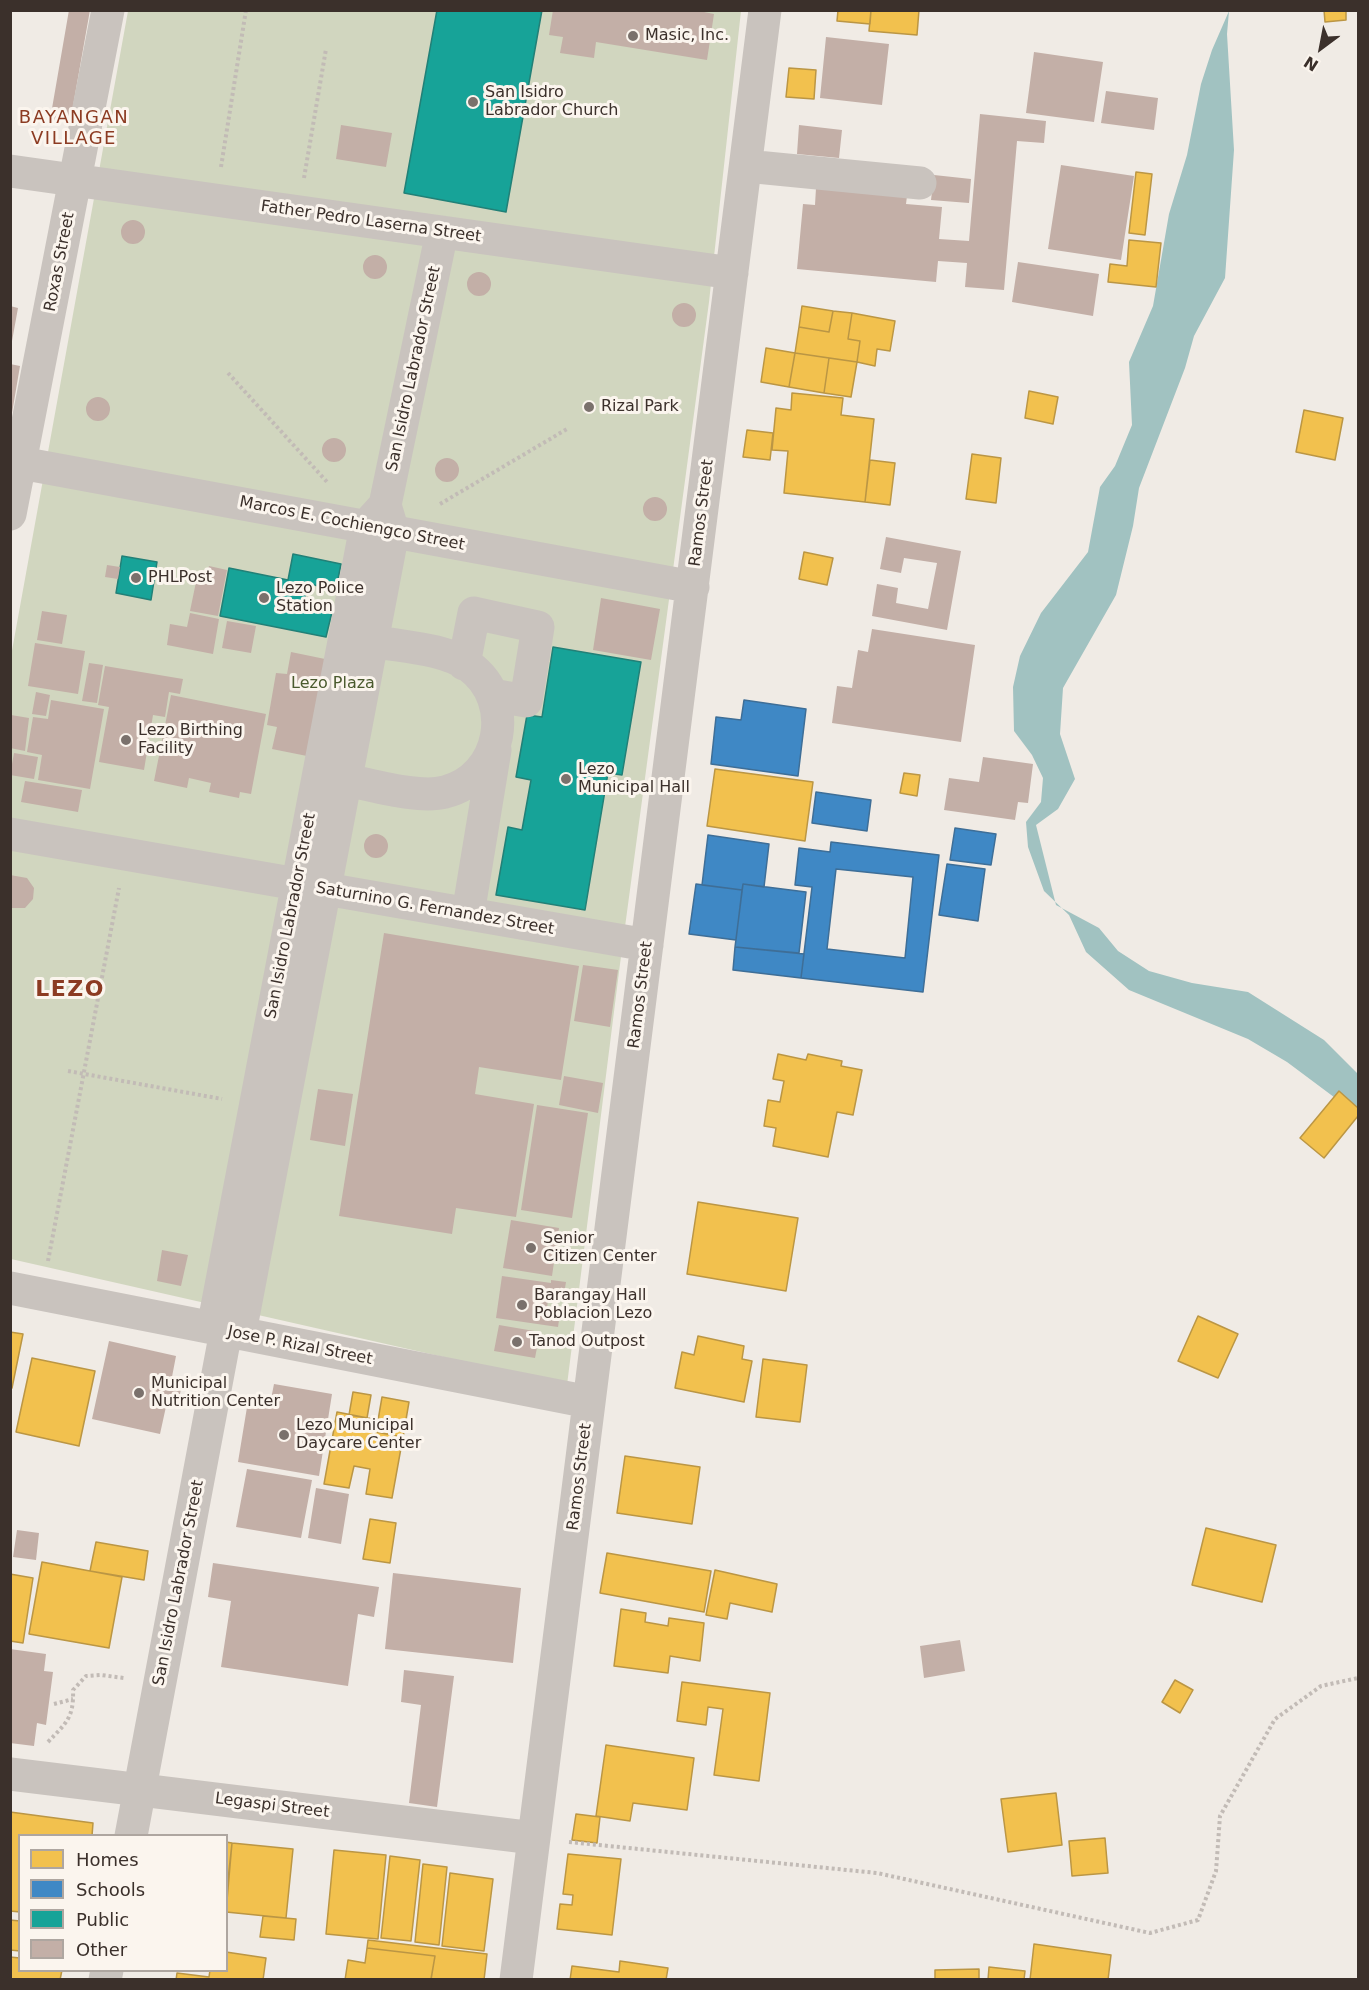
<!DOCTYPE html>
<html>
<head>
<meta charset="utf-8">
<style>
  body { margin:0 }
  #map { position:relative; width:1369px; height:1990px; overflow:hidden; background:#f0ebe5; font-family:"DejaVu Sans",sans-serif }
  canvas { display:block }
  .frame { position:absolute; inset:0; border:12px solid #3b302b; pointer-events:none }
  .legend { position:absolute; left:18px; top:1834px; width:210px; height:138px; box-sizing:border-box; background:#fbf5ee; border:2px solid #aea6a0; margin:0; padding:8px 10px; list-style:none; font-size:18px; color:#3b302b }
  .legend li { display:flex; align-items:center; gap:12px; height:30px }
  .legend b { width:30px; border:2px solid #aea6a0 }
  .north { position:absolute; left:1291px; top:18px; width:60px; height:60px; -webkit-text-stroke:4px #fbf5ee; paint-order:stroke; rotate:212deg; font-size:16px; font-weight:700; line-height:24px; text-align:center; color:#3b302b }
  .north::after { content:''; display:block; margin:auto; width:21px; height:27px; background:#3b302b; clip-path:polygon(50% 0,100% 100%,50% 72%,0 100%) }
</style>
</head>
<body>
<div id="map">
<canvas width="1369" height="1990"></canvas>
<div class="frame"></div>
<ul class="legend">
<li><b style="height:16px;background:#f2c14e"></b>Homes</li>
<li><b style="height:16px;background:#3f88c5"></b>Schools</li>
<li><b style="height:16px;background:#17a398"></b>Public</li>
<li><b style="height:16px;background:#c3afa7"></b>Other</li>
</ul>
<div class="north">N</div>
</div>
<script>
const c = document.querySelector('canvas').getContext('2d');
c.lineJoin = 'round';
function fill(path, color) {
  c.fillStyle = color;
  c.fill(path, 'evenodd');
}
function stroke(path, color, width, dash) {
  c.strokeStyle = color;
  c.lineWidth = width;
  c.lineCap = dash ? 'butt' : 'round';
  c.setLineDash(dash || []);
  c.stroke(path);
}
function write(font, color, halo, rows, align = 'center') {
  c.font = font + ' "DejaVu Sans",sans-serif';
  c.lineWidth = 6;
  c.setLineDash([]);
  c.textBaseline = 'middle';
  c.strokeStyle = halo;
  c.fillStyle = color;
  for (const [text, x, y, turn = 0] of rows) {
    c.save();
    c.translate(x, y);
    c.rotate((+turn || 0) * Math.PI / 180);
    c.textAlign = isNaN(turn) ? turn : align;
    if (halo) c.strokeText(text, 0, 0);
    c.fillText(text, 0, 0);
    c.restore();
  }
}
fill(new Path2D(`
  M 128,11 L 741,11 L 709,302 L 620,964 L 567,1385 L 11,1259 L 11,656 Z`), '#d1d6bf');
fill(new Path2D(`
  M 1229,11 L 1227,34 L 1234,150 L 1225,278 L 1194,336 L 1185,368 L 1139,488 L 1133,526 L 1116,595 L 1063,688 L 1060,734 L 1075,779 L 1058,809 L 1036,825 L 1056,905 L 1099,928 L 1118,951 L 1149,971 L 1192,983 L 1248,992 L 1324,1040 L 1358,1074 L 1358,1115 L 1287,1062 L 1248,1039 L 1129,990 L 1086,952 L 1069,915 L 1044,891 L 1028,847 L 1026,822 L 1041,802 L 1043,778 L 1032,755 L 1014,731 L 1013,687 L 1020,656 L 1041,613 L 1088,552 L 1100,487 L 1115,466 L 1132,425 L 1129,362 L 1153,306 L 1169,214 L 1187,155 L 1201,84 L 1212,50 Z`), '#a1c2c1');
const homes = new Path2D(`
  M 838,10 L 871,10 L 870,24 L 837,21 Z
  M 871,10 L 919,10 L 917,35 L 869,31 Z
  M 1324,10 L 1346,10 L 1346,20 L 1325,22 Z
  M 789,68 L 816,70 L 814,99 L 786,97 Z
  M 1136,172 L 1152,174 L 1145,235 L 1129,233 Z
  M 1129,240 L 1161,243 L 1156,287 L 1108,282 L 1110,264 L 1127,266 Z
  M 802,306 L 833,311 L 829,332 L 799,327 Z
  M 833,311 L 852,313 L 848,339 L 860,341 L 857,362 L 795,353 L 799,327 L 829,332 Z
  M 852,313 L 895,321 L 890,351 L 877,349 L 875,366 L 857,362 L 860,341 L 848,339 Z
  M 766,348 L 795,353 L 789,387 L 761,382 Z
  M 795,353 L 829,358 L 824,393 L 789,387 Z
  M 829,358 L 857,362 L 851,397 L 824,393 Z
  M 1029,391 L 1058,397 L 1053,424 L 1025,418 Z
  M 792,393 L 843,398 L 841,415 L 874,419 L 865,502 L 784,493 L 788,451 L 772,450 L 776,408 L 791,410 Z
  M 1304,410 L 1343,418 L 1335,460 L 1296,452 Z
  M 747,430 L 773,433 L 770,460 L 743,457 Z
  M 972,454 L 1001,458 L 996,503 L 966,499 Z
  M 870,460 L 895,463 L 890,505 L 865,502 Z
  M 804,552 L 833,558 L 827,585 L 799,579 Z
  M 715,769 L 813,782 L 805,841 L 707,826 Z
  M 904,773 L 920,775 L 917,796 L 900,793 Z
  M 778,1054 L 806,1060 L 808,1054 L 842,1061 L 841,1066 L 862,1070 L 853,1115 L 837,1112 L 828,1157 L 773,1146 L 776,1128 L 764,1126 L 768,1100 L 780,1102 L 784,1081 L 773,1079 Z
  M 1339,1091 L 1358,1108 L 1358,1116 L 1324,1158 L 1300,1138 Z
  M 698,1202 L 798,1218 L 786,1291 L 687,1274 Z
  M 1198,1316 L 1238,1334 L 1218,1378 L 1178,1361 Z
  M 10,1332 L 23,1334 L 12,1388 L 10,1388 Z
  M 698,1336 L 744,1346 L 742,1359 L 752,1361 L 744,1402 L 675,1388 L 682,1352 L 694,1355 Z
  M 32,1358 L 95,1371 L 79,1446 L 16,1432 Z
  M 763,1359 L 807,1365 L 800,1422 L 756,1417 Z
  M 353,1392 L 371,1395 L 367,1418 L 349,1415 Z
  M 382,1397 L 409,1402 L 403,1437 L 376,1432 Z
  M 337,1412 L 378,1420 L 376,1432 L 403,1437 L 392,1498 L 366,1494 L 370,1469 L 354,1466 L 349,1488 L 324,1484 Z
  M 625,1456 L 700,1467 L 692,1524 L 617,1513 Z
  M 370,1519 L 396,1523 L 390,1563 L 363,1559 Z
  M 1206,1528 L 1276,1545 L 1262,1602 L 1192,1585 Z
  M 96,1542 L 148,1551 L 144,1580 L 90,1571 Z
  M 607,1553 L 711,1571 L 704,1612 L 600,1593 Z
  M 42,1562 L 122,1577 L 109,1648 L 29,1634 Z
  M 715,1570 L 777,1584 L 772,1612 L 730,1603 L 727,1619 L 706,1615 Z
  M 10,1574 L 33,1578 L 23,1643 L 10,1641 Z
  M 621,1609 L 646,1613 L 645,1622 L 668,1626 L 669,1618 L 704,1623 L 700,1661 L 670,1656 L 668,1673 L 614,1666 Z
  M 1175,1680 L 1193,1690 L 1180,1713 L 1162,1702 Z
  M 682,1682 L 770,1693 L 759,1781 L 714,1775 L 723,1709 L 708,1707 L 706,1725 L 677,1721 Z
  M 606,1745 L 694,1758 L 687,1810 L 633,1803 L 630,1821 L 596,1816 Z
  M 1056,1793 L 1062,1845 L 1008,1852 L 1001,1799 Z
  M 10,1812 L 93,1823 L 92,1836 L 20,1836 L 20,1912 L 10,1911 Z
  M 576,1814 L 600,1817 L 597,1843 L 572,1840 Z
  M 1105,1838 L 1108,1873 L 1072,1876 L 1069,1841 Z
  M 226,1842 L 232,1843 L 226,1898 Z
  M 232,1843 L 293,1849 L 286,1918 L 226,1912 Z
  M 334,1850 L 386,1855 L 378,1939 L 326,1934 Z
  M 568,1854 L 621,1859 L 612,1935 L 557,1929 L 560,1904 L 572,1905 L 573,1895 L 563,1894 Z
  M 390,1856 L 420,1860 L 411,1941 L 381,1938 Z
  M 423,1864 L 447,1867 L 439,1945 L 415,1942 Z
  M 450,1873 L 493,1879 L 484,1951 L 442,1946 Z
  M 263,1916 L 296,1919 L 294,1940 L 260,1937 Z
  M 10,1920 L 20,1921 L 20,1951 L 10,1950 Z
  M 368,1940 L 487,1954 L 484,1980 L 431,1979 L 435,1956 L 367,1948 Z
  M 1034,1944 L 1111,1955 L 1108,1980 L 1030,1980 Z
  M 367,1948 L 435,1956 L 431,1980 L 345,1980 L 348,1960 L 365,1963 Z
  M 226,1952 L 266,1958 L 263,1980 L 176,1980 L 177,1973 L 209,1977 L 210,1970 L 226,1970 Z
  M 10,1957 L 20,1958 L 20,1970 L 62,1970 L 60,1980 L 10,1980 Z
  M 620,1961 L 668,1968 L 666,1980 L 570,1980 L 572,1966 L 619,1972 Z
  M 989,1967 L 1025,1971 L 1024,1980 L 988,1980 Z
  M 979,1969 L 979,1980 L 935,1980 L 935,1970 Z`);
fill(homes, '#f2c14e');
stroke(homes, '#bb9644', 1.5);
const schools = new Path2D(`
  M 744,700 L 806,709 L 798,776 L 711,764 L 716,717 L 741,720 Z
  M 816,792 L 871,800 L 867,831 L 812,823 Z
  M 955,828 L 996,834 L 991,865 L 950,860 Z
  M 708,835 L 769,844 L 764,887 L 743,884 L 742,890 L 702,885 Z
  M 831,842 L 939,855 L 923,992 L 801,978 L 812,887 L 795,885 L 799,848 L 830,852 ZM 836,869 L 913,877 L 905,958 L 827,949 Z
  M 947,864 L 985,869 L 978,921 L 939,915 Z
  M 696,884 L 742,890 L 736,940 L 689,934 Z
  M 743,884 L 806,892 L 799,953 L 735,947 Z
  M 735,947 L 804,954 L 801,978 L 733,970 Z`);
fill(schools, '#3f88c5');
stroke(schools, '#3e6e97', 1.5);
const public = new Path2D(`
  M 437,10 L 542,10 L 506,212 L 404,193 Z
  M 293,554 L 341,564 L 336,589 L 308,584 L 303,607 L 332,612 L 326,637 L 220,616 L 229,568 L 288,580 Z
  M 122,556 L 157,562 L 151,600 L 116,593 Z
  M 553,647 L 641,662 L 622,775 L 608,773 L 585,910 L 496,895 L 508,827 L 522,830 L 531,780 L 516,777 L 527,715 L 542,717 Z`);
fill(public, '#17a398');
stroke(public, '#228077', 1.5);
fill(new Path2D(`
  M 69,10 L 90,10 L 70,123 L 50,120 Z
  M 553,10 L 694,10 L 714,14 L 707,60 L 596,42 L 594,58 L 560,53 L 563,37 L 549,35 Z
  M 826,37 L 889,44 L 882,105 L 820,98 Z
  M 1034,52 L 1103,62 L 1094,122 L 1026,113 Z
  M 1106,91 L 1158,98 L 1154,130 L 1101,123 Z
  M 980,114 L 1046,121 L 1044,143 L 1017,141 L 1004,290 L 965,287 L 967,263 L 938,261 L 936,282 L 797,269 L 803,204 L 815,205 L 816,188 L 907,196 L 906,204 L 942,207 L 939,239 L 969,241 Z
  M 341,125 L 392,133 L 386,167 L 336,159 Z
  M 799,125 L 842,130 L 839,158 L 797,154 Z
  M 1061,165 L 1134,176 L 1121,260 L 1048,249 Z
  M 934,175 L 971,179 L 969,203 L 931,200 Z
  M121 232a12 12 0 1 1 24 0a12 12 0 1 1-24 0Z
  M363 267a12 12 0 1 1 24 0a12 12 0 1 1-24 0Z
  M 1018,262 L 1099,274 L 1093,316 L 1012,302 Z
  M467 284a12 12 0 1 1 24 0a12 12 0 1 1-24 0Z
  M672 315a12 12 0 1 1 24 0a12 12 0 1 1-24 0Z
  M 10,306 L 18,308 L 12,341 L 10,341 Z
  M 10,364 L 20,366 L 12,413 L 10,413 Z
  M86 409a12 12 0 1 1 24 0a12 12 0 1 1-24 0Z
  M322 450a12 12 0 1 1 24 0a12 12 0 1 1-24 0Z
  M435 470a12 12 0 1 1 24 0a12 12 0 1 1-24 0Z
  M643 509a12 12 0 1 1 24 0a12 12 0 1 1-24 0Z
  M 886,537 L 961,551 L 947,630 L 872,616 L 877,584 L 898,588 L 896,603 L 928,609 L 937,563 L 904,558 L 901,573 L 880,569 Z
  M 107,565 L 120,567 L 118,579 L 105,577 Z
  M 209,566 L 227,570 L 218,616 L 190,611 L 196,582 L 205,584 Z
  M 601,598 L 660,609 L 651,660 L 593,650 Z
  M 42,611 L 67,615 L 62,644 L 37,640 Z
  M 190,613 L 219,619 L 213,654 L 167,645 L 170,624 L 187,627 Z
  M 227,621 L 256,626 L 251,653 L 222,648 Z
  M 872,629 L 975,645 L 961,742 L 832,723 L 837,686 L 852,688 L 858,650 L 868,652 Z
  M 35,643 L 85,651 L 78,694 L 28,686 Z
  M 291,652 L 325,659 L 307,756 L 272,749 L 277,727 L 267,725 L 276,673 L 287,674 Z
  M 89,663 L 103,665 L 97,703 L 82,701 Z
  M 105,666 L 183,679 L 180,694 L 169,692 L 165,717 L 153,715 L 144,770 L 99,762 L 109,707 L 98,705 Z
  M 36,692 L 50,695 L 46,716 L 32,714 Z
  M 171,695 L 266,714 L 251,794 L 240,792 L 239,798 L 209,792 L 211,783 L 189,778 L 187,788 L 154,781 Z
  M 51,700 L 104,709 L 90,789 L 38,780 L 42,755 L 27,752 L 33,717 L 48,719 Z
  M 11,715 L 29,718 L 25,751 L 10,748 Z
  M 14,753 L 38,757 L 34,779 L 10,775 Z
  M 983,757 L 1033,764 L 1028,803 L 1018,802 L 1015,820 L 944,810 L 949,778 L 979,782 Z
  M 25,781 L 82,790 L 78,812 L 21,802 Z
  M364 846a12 12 0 1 1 24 0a12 12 0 1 1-24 0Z
  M 10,875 L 27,878 L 34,888 L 33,899 L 25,908 L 10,908 Z
  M 384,933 L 579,966 L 561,1080 L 479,1067 L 475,1094 L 534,1104 L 516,1217 L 456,1208 L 452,1234 L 339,1216 Z
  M 583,965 L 618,970 L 610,1027 L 574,1021 Z
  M 564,1076 L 603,1083 L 598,1113 L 559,1105 Z
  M 318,1089 L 353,1094 L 345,1146 L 310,1140 Z
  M 537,1105 L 588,1113 L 572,1218 L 521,1210 Z
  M 511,1220 L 559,1228 L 552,1276 L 503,1268 Z
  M 162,1250 L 188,1255 L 181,1286 L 157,1281 Z
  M 502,1276 L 551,1283 L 551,1280 L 566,1282 L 563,1300 L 548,1297 L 547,1311 L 560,1313 L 558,1327 L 496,1318 Z
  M 499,1325 L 540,1332 L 535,1358 L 494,1351 Z
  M 109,1341 L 176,1356 L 171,1382 L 182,1384 L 178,1404 L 167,1402 L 160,1434 L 92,1419 Z
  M 274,1384 L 332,1394 L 319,1476 L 238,1462 L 249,1395 L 271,1399 Z
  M 247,1469 L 312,1480 L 301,1538 L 236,1527 Z
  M 316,1488 L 349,1494 L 341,1544 L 308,1538 Z
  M 17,1530 L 39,1533 L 36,1560 L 13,1557 Z
  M 213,1563 L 379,1587 L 374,1617 L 358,1614 L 348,1686 L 221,1667 L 231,1601 L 208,1597 Z
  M 393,1573 L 521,1588 L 513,1663 L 385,1649 Z
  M 960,1640 L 965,1671 L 924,1678 L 920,1646 Z
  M 10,1649 L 46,1654 L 44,1671 L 53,1672 L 46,1725 L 37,1723 L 34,1746 L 10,1743 Z
  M 404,1670 L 454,1676 L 437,1807 L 409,1803 L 421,1705 L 401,1702 Z`), '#c3afa7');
stroke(new Path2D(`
  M 221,167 L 246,10
  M 304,178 L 326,49
  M 228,373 L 328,483
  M 440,504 L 567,429
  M 68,1071 L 222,1099
  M 48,1261 L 119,888
  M 54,1704 L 73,1699
  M 48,1742 C 66,1723 74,1718 73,1690 L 86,1676 L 101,1675 L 124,1678
  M 569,1842 L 877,1873 L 1150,1933 L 1198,1920 L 1216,1871 L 1220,1816 L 1275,1719 L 1321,1686 L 1358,1678`), '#c2bbb6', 4, [3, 3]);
stroke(new Path2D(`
  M 746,166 L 920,183
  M 10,171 L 732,273
  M 10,461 L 693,587
  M 10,514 L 108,10
  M 464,664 L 474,613 L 538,627 L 526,701 L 492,695
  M 346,780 C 373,785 419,799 445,792 C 502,778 517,701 469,666 C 444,648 402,647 372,641
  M 10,834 L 647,945
  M 468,914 L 495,750
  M 10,1288 L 589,1402
  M 226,1331 L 216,1312 L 366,526 L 385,505
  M 10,1774 L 534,1838
  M 131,1836 L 226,1331 L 243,1317 L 393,532 L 385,505 L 442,232
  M 105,1980 L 107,1970
  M 516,1980 L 765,10`), '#c9c3be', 33);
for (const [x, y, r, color] of [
  [633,36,6,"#7a716c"],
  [473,102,6,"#7a716c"],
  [589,407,6,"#7a716c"],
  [136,578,6,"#7a716c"],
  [264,598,6,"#7a716c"],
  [126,740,6,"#7a716c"],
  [566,779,6,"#7a716c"],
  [531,1248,6,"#7a716c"],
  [522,1305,6,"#7a716c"],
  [517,1342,6,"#7a716c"],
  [139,1393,6,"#7a716c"],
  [284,1435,6,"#7a716c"]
]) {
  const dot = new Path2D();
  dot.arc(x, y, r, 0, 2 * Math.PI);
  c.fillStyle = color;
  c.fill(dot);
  stroke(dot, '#fbf5ee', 2);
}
write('16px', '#3b302b', '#fbf5ee', [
  ["Masic, Inc.",645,36],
  ["San Isidro",485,93],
  ["Labrador Church",485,111],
  ["Rizal Park",601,407],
  ["PHLPost",148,578],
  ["Lezo Police",276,589],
  ["Station",276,607],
  ["Lezo Birthing",138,731],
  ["Facility",138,749],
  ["Lezo",578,770],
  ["Municipal Hall",578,788],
  ["Senior",543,1239],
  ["Citizen Center",543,1257],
  ["Barangay Hall",534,1296],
  ["Poblacion Lezo",534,1314],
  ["Tanod Outpost",529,1342],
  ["Municipal",151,1384],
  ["Nutrition Center",151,1402],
  ["Lezo Municipal",296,1426],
  ["Daycare Center",296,1444]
], 'left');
write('16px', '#3b302b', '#fbf5ee', [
  ["Father Pedro Laserna Street",371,222,8],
  ["Roxas Street",60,262,-79],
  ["San Isidro Labrador Street",414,369,-78],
  ["Ramos Street",702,513,-83],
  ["Marcos E. Cochiengco Street",352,524,11],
  ["Saturnino G. Fernandez Street",435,909,10],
  ["San Isidro Labrador Street",291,916,-79],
  ["Ramos Street",641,995,-83],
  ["Jose P. Rizal Street",300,1346,11],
  ["Ramos Street",580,1477,-83],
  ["San Isidro Labrador Street",179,1583,-79],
  ["Legaspi Street",272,1806,7]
]);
write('16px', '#4a5a2e', '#fbf5ee', [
  ["Lezo Plaza",333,684]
]);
c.letterSpacing = '1.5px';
write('18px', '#8c3b22', '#fbf5ee', [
  ["BAYANGAN",74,118],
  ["VILLAGE",74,139]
]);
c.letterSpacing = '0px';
c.letterSpacing = '1.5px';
write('bold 22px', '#8c3b22', '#fbf5ee', [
  ["LEZO",70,990]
]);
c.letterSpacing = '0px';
</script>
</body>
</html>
